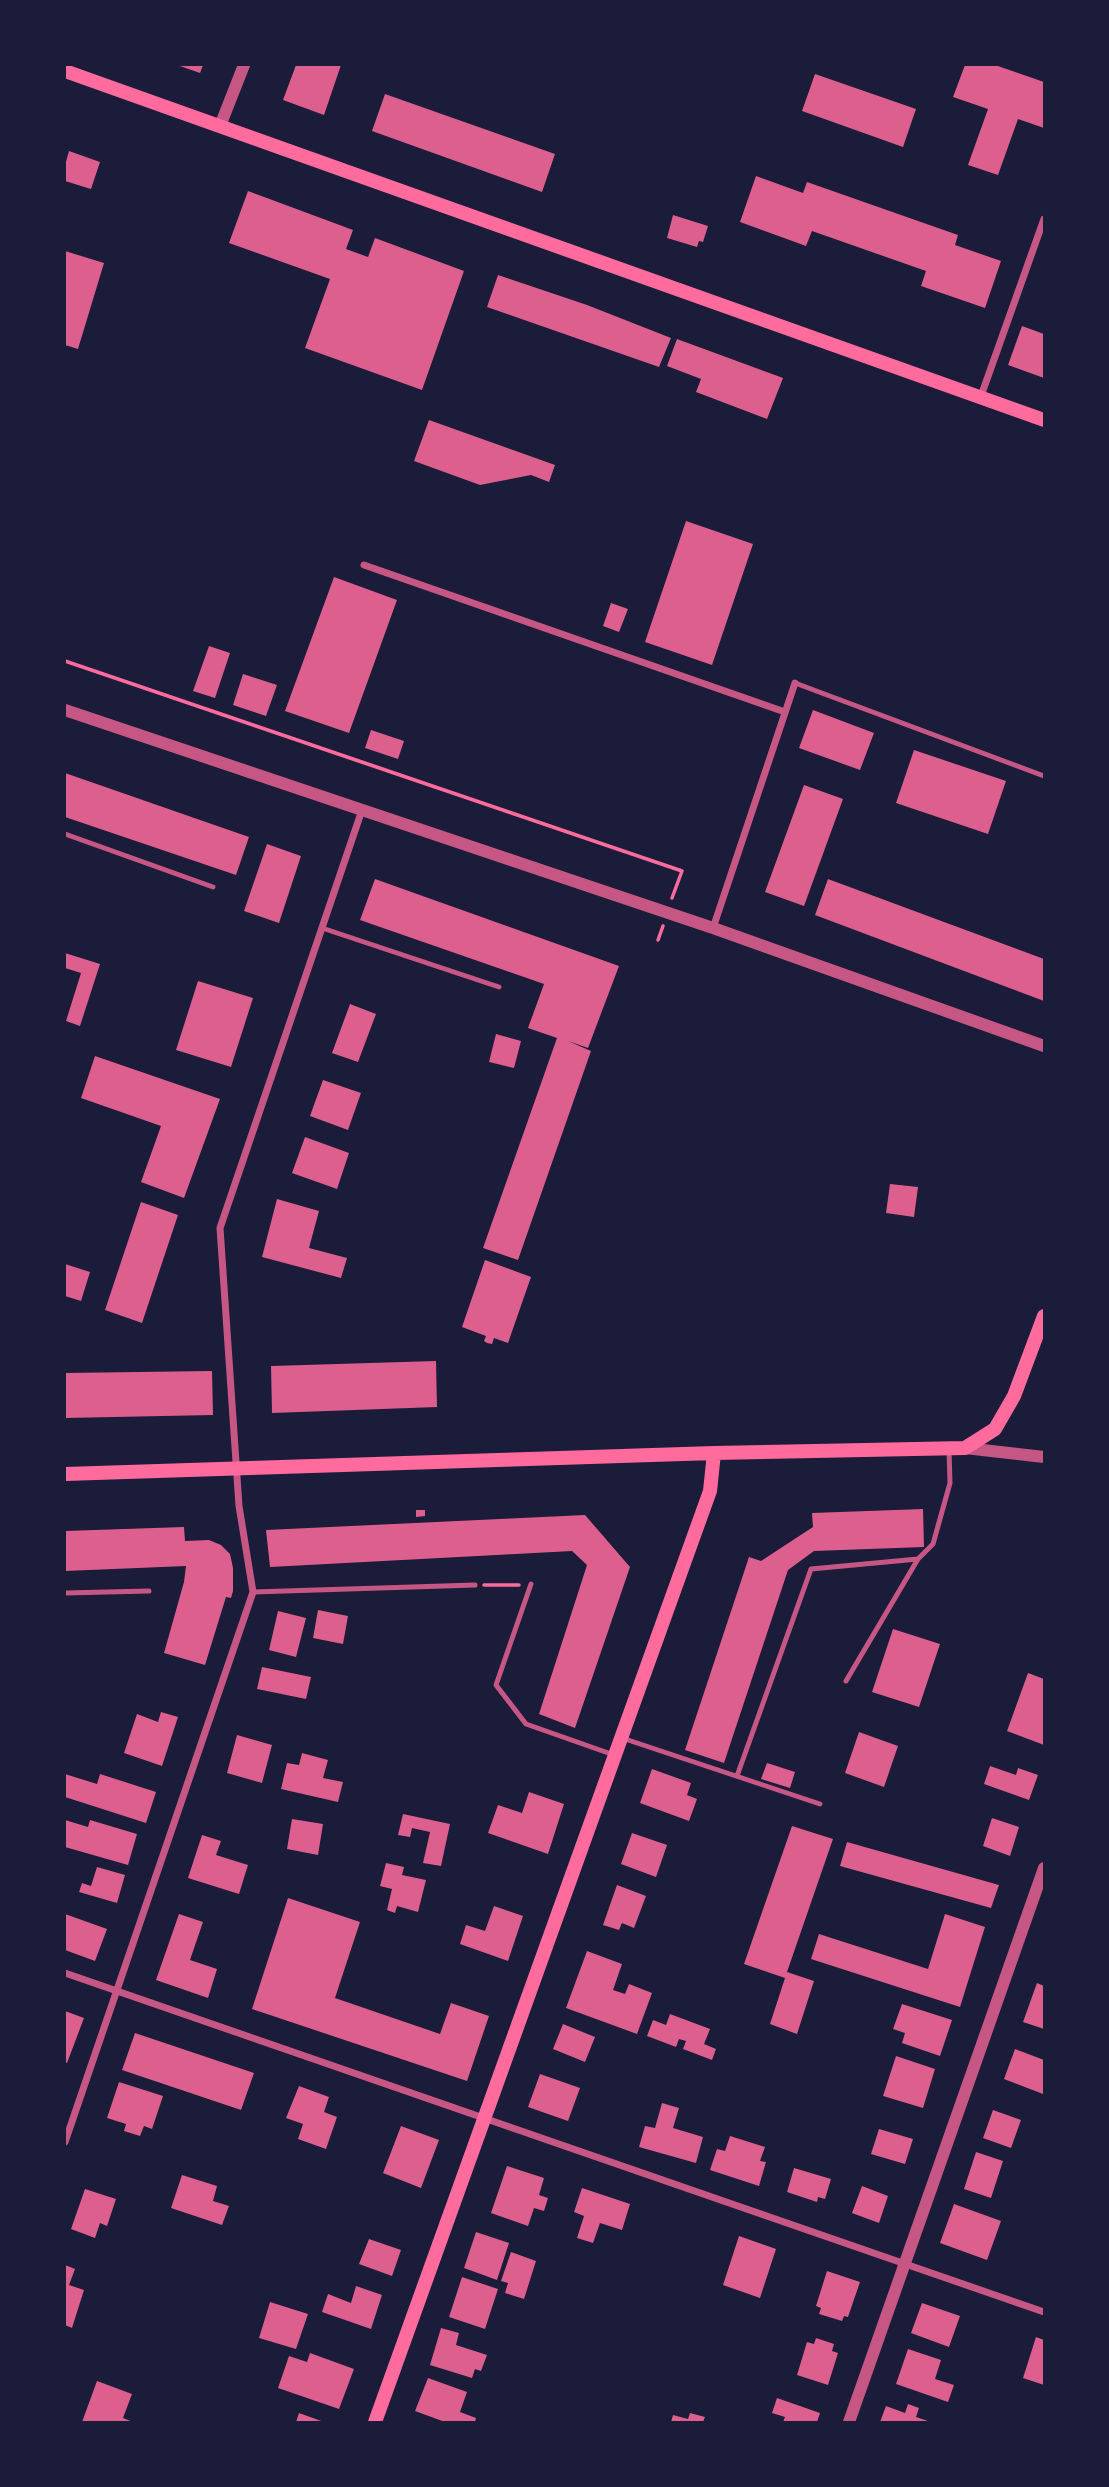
<!DOCTYPE html>
<html>
<head>
<meta charset="utf-8">
<style>
  body { margin:0 }
  #map { position:relative; width:1109px; height:2487px; overflow:hidden; background:#1b1b3a; font-family:Roboto,sans-serif }
  canvas { display:block }
  .frame { position:absolute; inset:0; border:66px solid #1b1b3a; pointer-events:none }
</style>
</head>
<body>
<div id="map">
<canvas width="1109" height="2487"></canvas>
<div class="frame"></div>
</div>
<script>
const c = document.querySelector('canvas').getContext('2d');
c.lineJoin = 'round';
function fill(path, color) {
  c.fillStyle = color;
  c.fill(path, 'evenodd');
}
function stroke(path, color, width, dash) {
  c.strokeStyle = color;
  c.lineWidth = width;
  c.lineCap = dash ? 'butt' : 'round';
  c.setLineDash(dash || []);
  c.stroke(path);
}
fill(new Path2D(`
  M 177,65 L 203,65 L 200,73 Z
  M 296,65 L 341,65 L 324,115 L 283,100 Z
  M 965,65 L 995,65 L 1044,82 L 1044,128 L 1018,119 L 998,175 L 968,165 L 988,109 L 953,97 Z
  M 815,74 L 916,109 L 903,147 L 802,111 Z
  M 385,94 L 555,154 L 542,192 L 372,131 Z
  M 69,151 L 100,162 L 91,189 L 65,181 L 65,165 Z
  M 756,176 L 803,193 L 807,182 L 958,235 L 955,245 L 1001,261 L 985,308 L 921,286 L 926,271 L 812,231 L 806,246 L 740,222 Z
  M 248,191 L 353,230 L 346,249 L 368,257 L 375,238 L 464,271 L 422,390 L 305,348 L 330,279 L 229,243 Z
  M 673,215 L 708,226 L 703,242 L 699,241 L 697,247 L 667,238 Z
  M 65,251 L 104,263 L 78,349 L 65,345 Z
  M 498,275 L 587,305 L 671,338 L 659,367 L 487,307 Z
  M 1022,326 L 1044,334 L 1044,378 L 1008,365 Z
  M 677,339 L 783,378 L 767,419 L 696,392 L 701,379 L 667,366 Z
  M 429,420 L 555,465 L 549,482 L 531,475 L 480,485 L 414,461 Z
  M 686,521 L 753,544 L 712,665 L 645,642 Z
  M 334,577 L 397,600 L 349,733 L 285,711 Z
  M 611,603 L 628,609 L 619,632 L 603,626 Z
  M 209,646 L 230,653 L 215,698 L 193,691 Z
  M 243,674 L 277,685 L 266,716 L 233,705 Z
  M 813,710 L 874,733 L 860,770 L 799,748 Z
  M 371,730 L 404,741 L 398,759 L 365,748 Z
  M 914,750 L 1006,781 L 988,834 L 896,803 Z
  M 65,773 L 249,837 L 236,875 L 65,817 Z
  M 804,785 L 843,799 L 804,906 L 765,892 Z
  M 267,844 L 301,856 L 279,923 L 244,911 Z
  M 375,879 L 619,966 L 588,1048 L 568,1041 L 591,1051 L 518,1260 L 483,1248 L 557,1038 L 528,1028 L 544,984 L 360,920 Z
  M 828,879 L 1044,959 L 1044,1001 L 815,915 Z
  M 65,953 L 100,964 L 80,1026 L 66,1021 L 81,973 L 65,968 Z
  M 198,981 L 253,998 L 231,1067 L 176,1050 Z
  M 350,1004 L 376,1014 L 358,1062 L 332,1053 Z
  M 496,1034 L 521,1041 L 514,1068 L 489,1062 Z
  M 95,1056 L 220,1099 L 184,1198 L 141,1182 L 161,1126 L 81,1098 Z
  M 323,1080 L 361,1093 L 348,1130 L 310,1116 Z
  M 305,1137 L 349,1153 L 337,1189 L 292,1173 Z
  M 890,1184 L 918,1187 L 914,1217 L 886,1213 Z
  M 277,1199 L 319,1211 L 309,1248 L 347,1258 L 341,1278 L 262,1257 Z
  M 141,1202 L 178,1215 L 142,1323 L 105,1310 Z
  M 485,1260 L 531,1277 L 508,1343 L 494,1338 L 492,1344 L 487,1343 L 484,1341 L 486,1336 L 462,1327 Z
  M 65,1264 L 90,1272 L 81,1301 L 65,1296 Z
  M 436,1361 L 437,1407 L 272,1413 L 271,1366 Z
  M 212,1371 L 213,1415 L 65,1418 L 65,1373 Z
  M 923,1509 L 924,1547 L 814,1551 L 788,1570 L 724,1763 L 685,1750 L 749,1557 L 761,1561 L 813,1527 L 812,1513 Z
  M 416,1510 L 425,1510 L 425,1516 L 416,1517 Z
  M 585,1515 L 630,1567 L 575,1728 L 539,1714 L 587,1565 L 572,1551 L 270,1567 L 266,1530 Z
  M 184,1527 L 185,1541 L 209,1540 L 221,1545 L 230,1554 L 233,1568 L 233,1591 L 231,1598 L 226,1597 L 205,1665 L 164,1653 L 184,1582 L 186,1566 L 65,1571 L 65,1531 Z
  M 318,1610 L 348,1616 L 343,1644 L 313,1638 Z
  M 278,1611 L 306,1618 L 296,1657 L 269,1650 Z
  M 893,1629 L 940,1644 L 919,1707 L 872,1692 Z
  M 262,1667 L 311,1677 L 306,1699 L 257,1689 Z
  M 1028,1673 L 1044,1679 L 1044,1745 L 1007,1731 Z
  M 161,1712 L 178,1717 L 162,1766 L 124,1753 L 137,1714 L 158,1722 Z
  M 859,1732 L 898,1746 L 884,1787 L 845,1773 Z
  M 237,1735 L 272,1745 L 262,1783 L 227,1773 Z
  M 302,1753 L 328,1760 L 323,1778 L 343,1782 L 338,1802 L 281,1789 L 287,1763 L 299,1765 Z
  M 767,1763 L 795,1772 L 790,1788 L 761,1779 Z
  M 990,1766 L 1016,1775 L 1018,1768 L 1038,1775 L 1029,1800 L 984,1784 Z
  M 652,1769 L 691,1783 L 687,1795 L 697,1799 L 689,1821 L 640,1803 Z
  M 65,1774 L 97,1784 L 100,1774 L 156,1792 L 146,1823 L 65,1797 Z
  M 529,1792 L 564,1804 L 548,1854 L 488,1833 L 498,1805 L 522,1813 Z
  M 403,1814 L 450,1824 L 441,1866 L 423,1863 L 430,1832 L 412,1828 L 410,1837 L 398,1835 Z
  M 992,1818 L 1019,1827 L 1010,1856 L 983,1846 Z
  M 292,1819 L 323,1824 L 318,1855 L 287,1849 Z
  M 65,1820 L 88,1827 L 90,1820 L 137,1834 L 128,1865 L 65,1847 Z
  M 792,1826 L 833,1839 L 787,1972 L 814,1981 L 797,2034 L 770,2024 L 785,1978 L 744,1964 Z
  M 632,1833 L 667,1845 L 656,1877 L 621,1864 Z
  M 202,1835 L 221,1841 L 216,1855 L 248,1865 L 239,1894 L 188,1878 Z
  M 847,1842 L 999,1885 L 991,1908 L 840,1866 Z
  M 386,1863 L 404,1867 L 402,1875 L 426,1880 L 418,1912 L 397,1906 L 395,1913 L 387,1910 L 392,1889 L 380,1886 Z
  M 97,1867 L 125,1875 L 117,1903 L 79,1892 L 82,1883 L 91,1886 Z
  M 617,1885 L 646,1896 L 634,1928 L 622,1923 L 619,1930 L 603,1925 Z
  M 288,1898 L 360,1922 L 335,1998 L 440,2034 L 451,2003 L 489,2016 L 467,2081 L 252,2009 Z
  M 494,1906 L 523,1916 L 508,1961 L 460,1944 L 466,1925 L 485,1931 Z
  M 65,1914 L 107,1929 L 95,1961 L 65,1950 Z
  M 179,1914 L 203,1922 L 190,1960 L 217,1969 L 208,1998 L 156,1980 Z
  M 945,1914 L 985,1927 L 960,2007 L 811,1959 L 819,1934 L 928,1969 Z
  M 587,1951 L 622,1964 L 613,1990 L 625,1994 L 629,1984 L 652,1993 L 637,2034 L 566,2008 Z
  M 1037,1983 L 1044,1986 L 1044,2029 L 1023,2022 Z
  M 902,2004 L 952,2020 L 940,2056 L 902,2043 L 905,2033 L 893,2029 Z
  M 65,2011 L 84,2018 L 67,2063 L 65,2062 Z
  M 670,2014 L 710,2029 L 704,2044 L 716,2049 L 712,2060 L 683,2049 L 686,2041 L 679,2039 L 676,2047 L 647,2036 L 653,2020 L 666,2025 Z
  M 563,2024 L 595,2037 L 585,2062 L 553,2049 Z
  M 135,2033 L 254,2073 L 241,2110 L 122,2070 Z
  M 1015,2049 L 1044,2060 L 1043,2094 L 1004,2079 Z
  M 896,2056 L 935,2069 L 923,2108 L 883,2096 Z
  M 540,2074 L 580,2088 L 568,2121 L 528,2107 Z
  M 119,2082 L 163,2096 L 152,2129 L 144,2126 L 140,2136 L 124,2131 L 126,2124 L 107,2118 Z
  M 299,2086 L 329,2097 L 324,2112 L 337,2117 L 326,2149 L 298,2139 L 303,2124 L 286,2118 Z
  M 662,2103 L 679,2108 L 673,2128 L 703,2137 L 696,2163 L 639,2147 L 645,2126 L 655,2128 Z
  M 993,2110 L 1021,2120 L 1011,2148 L 983,2138 Z
  M 401,2126 L 439,2140 L 421,2188 L 383,2173 Z
  M 879,2129 L 913,2139 L 905,2164 L 871,2154 Z
  M 730,2136 L 765,2147 L 760,2161 L 766,2162 L 759,2186 L 710,2170 L 717,2149 L 725,2151 Z
  M 976,2152 L 1003,2161 L 991,2198 L 964,2189 Z
  M 507,2166 L 544,2178 L 539,2195 L 548,2198 L 544,2211 L 534,2208 L 528,2226 L 491,2213 Z
  M 794,2168 L 831,2179 L 825,2199 L 818,2197 L 817,2202 L 787,2192 Z
  M 182,2175 L 217,2186 L 213,2201 L 229,2206 L 222,2225 L 171,2208 Z
  M 862,2186 L 888,2196 L 879,2223 L 852,2213 Z
  M 582,2188 L 630,2204 L 622,2230 L 600,2223 L 593,2243 L 577,2238 L 584,2216 L 574,2212 Z
  M 85,2189 L 116,2199 L 107,2226 L 100,2223 L 95,2238 L 71,2229 Z
  M 954,2204 L 1001,2221 L 987,2260 L 940,2243 Z
  M 476,2232 L 509,2243 L 497,2280 L 464,2268 Z
  M 739,2236 L 776,2249 L 760,2298 L 723,2285 Z
  M 369,2239 L 401,2250 L 392,2276 L 359,2264 Z
  M 511,2252 L 536,2261 L 524,2299 L 505,2293 L 508,2283 L 501,2281 Z
  M 65,2265 L 75,2269 L 69,2285 L 84,2290 L 72,2328 L 65,2325 Z
  M 827,2271 L 860,2282 L 848,2317 L 844,2316 L 842,2321 L 819,2314 L 821,2308 L 816,2306 Z
  M 462,2277 L 498,2289 L 485,2329 L 449,2317 Z
  M 356,2286 L 382,2295 L 371,2329 L 322,2312 L 328,2294 L 351,2303 Z
  M 270,2302 L 308,2314 L 296,2349 L 259,2338 Z
  M 922,2303 L 960,2316 L 949,2347 L 911,2333 Z
  M 441,2328 L 459,2333 L 456,2345 L 487,2355 L 481,2371 L 475,2369 L 472,2378 L 430,2365 Z
  M 1036,2337 L 1044,2340 L 1044,2385 L 1023,2378 Z
  M 816,2338 L 834,2344 L 832,2351 L 838,2353 L 828,2385 L 797,2375 L 807,2342 L 814,2344 Z
  M 908,2349 L 941,2360 L 935,2379 L 954,2385 L 948,2402 L 896,2384 Z
  M 310,2353 L 354,2369 L 339,2409 L 278,2388 L 289,2356 L 307,2362 Z
  M 428,2378 L 467,2392 L 460,2412 L 476,2418 L 475,2422 L 445,2422 L 415,2411 Z
  M 97,2381 L 132,2394 L 123,2418 L 133,2422 L 82,2422 Z
  M 777,2398 L 820,2413 L 817,2422 L 783,2422 L 785,2417 L 772,2413 Z
  M 908,2404 L 919,2408 L 916,2417 L 931,2422 L 880,2422 L 886,2406 L 905,2413 Z
  M 299,2413 L 324,2422 L 296,2422 Z
  M 690,2413 L 705,2417 L 703,2422 L 671,2422 L 673,2415 L 688,2419 Z`), '#dd5f8e');
stroke(new Path2D(`
  M 65,661 L 682,871 L 672,898
  M 658,940 L 663,926
  M 484,1585 L 519,1585`), '#ff6b9d', 3.5);
stroke(new Path2D(`
  M 795,683 L 1044,776
  M 65,834 L 213,887
  M 322,928 L 499,987
  M 531,1584 L 496,1685 L 526,1724 L 614,1755
  M 253,1592 L 475,1585
  M 65,1593 L 149,1591
  M 846,1681 L 918,1559
  M 622,1738 L 820,1804
  M 737,1776 L 811,1569 L 918,1559 L 933,1544 L 950,1483 L 949,1450`), '#c65784', 5);
stroke(new Path2D(`
  M 981,396 L 1044,219
  M 364,565 L 785,712
  M 713,928 L 795,683
  M 65,1973 L 1044,2312
  M 65,2142 L 253,1592 L 239,1506 L 220,1228 L 362,810`), '#c65784', 7);
stroke(new Path2D(`
  M 220,126 L 244,65
  M 65,710 L 713,928 L 1044,1046
  M 965,1448 L 1044,1457
  M 849,2422 L 1044,1868`), '#c65784', 12);
stroke(new Path2D(`
  M 65,71 L 1044,420
  M 65,1474 L 714,1453 L 965,1448 L 995,1429 L 1014,1396 L 1044,1316
  M 375,2422 L 710,1491 L 714,1453`), '#ff6b9d', 14);
</script>
</body>
</html>
